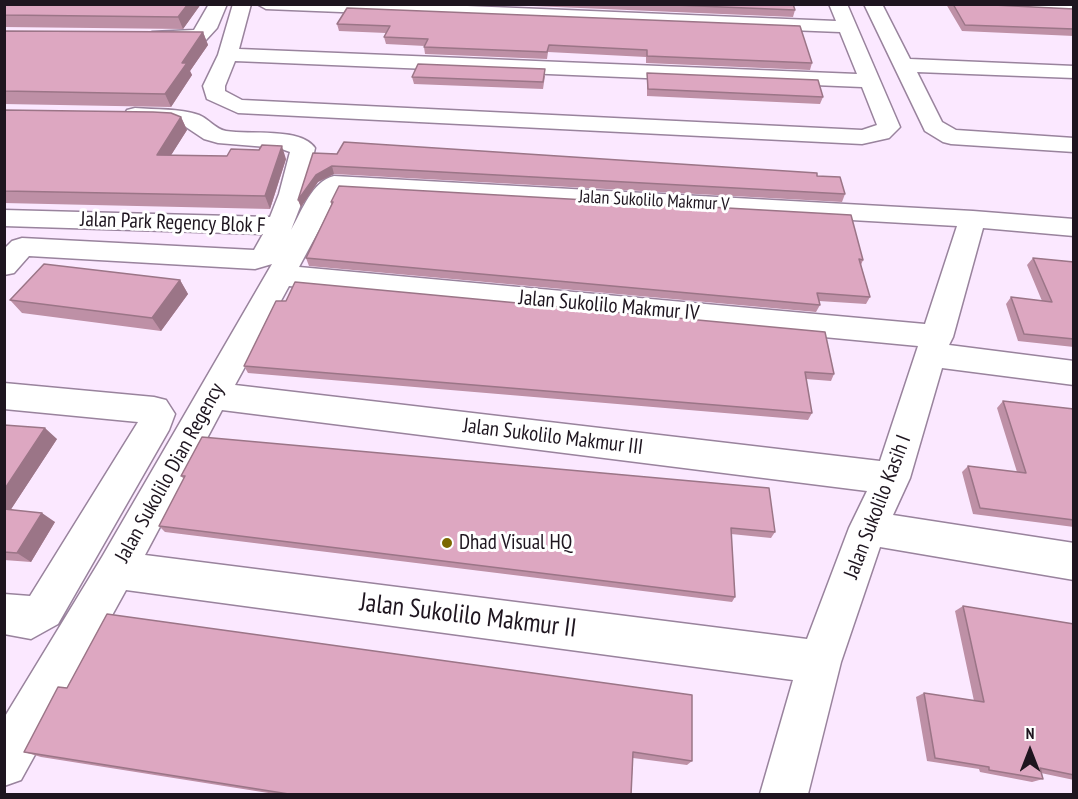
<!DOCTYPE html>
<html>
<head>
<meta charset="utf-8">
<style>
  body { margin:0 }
  #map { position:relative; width:1078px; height:799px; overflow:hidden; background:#fbe8ff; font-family:"PT Sans Narrow",sans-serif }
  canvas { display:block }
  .frame { position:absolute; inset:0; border:6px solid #1e151f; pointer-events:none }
  .north { position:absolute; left:1000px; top:721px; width:60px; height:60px; -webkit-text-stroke:4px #fff; paint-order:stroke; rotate:0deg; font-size:16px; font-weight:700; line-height:24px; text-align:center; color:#1e151f }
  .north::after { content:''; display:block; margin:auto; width:21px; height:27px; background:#1e151f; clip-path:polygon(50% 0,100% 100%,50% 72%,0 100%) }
</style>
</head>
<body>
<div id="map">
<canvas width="1078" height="799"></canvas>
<div class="frame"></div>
<div class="north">N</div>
</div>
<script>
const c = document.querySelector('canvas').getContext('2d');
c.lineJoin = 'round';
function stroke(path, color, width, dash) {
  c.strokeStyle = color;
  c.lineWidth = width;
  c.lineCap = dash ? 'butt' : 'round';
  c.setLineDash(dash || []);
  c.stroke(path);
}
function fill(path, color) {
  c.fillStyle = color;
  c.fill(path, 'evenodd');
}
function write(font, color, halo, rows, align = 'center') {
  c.font = font + ' "PT Sans Narrow",sans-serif';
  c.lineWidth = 6;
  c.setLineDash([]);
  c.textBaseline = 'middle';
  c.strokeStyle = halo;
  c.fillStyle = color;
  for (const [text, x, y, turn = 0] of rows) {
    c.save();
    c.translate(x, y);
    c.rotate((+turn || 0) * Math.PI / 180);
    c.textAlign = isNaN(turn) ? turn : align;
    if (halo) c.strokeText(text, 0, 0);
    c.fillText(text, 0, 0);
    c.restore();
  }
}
const street = new Path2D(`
  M 209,4 L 227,4 L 217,28 L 206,40 L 159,42 L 152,40 L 149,36 L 152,32 L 194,30 Z
  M 233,4 L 251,4 L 239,49 L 857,74 L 840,32 L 266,9 L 257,4 L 418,4 L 836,21 L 829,4 L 847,4 L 900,127 L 889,138 L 862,144 L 238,113 L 207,99 L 203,86 L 218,55 ZM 235,61 L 862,87 L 877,125 L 862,130 L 242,100 L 225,91 L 225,86 Z
  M 864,4 L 882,4 L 910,59 L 1074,66 L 1074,78 L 917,72 L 942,122 L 956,130 L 1074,138 L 1074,152 L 951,144 L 943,142 L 925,131 Z
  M 961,4 L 1074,4 L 1074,14 L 970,9 Z
  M 135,108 C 156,110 179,108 199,115 C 209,119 215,129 226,131 C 249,135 301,127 315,148 L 305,194 L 291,230 C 302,211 312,181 334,176 L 973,211 L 1074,219 L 1074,236 L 983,228 L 953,337 L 949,345 L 1074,361 L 1074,385 L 942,368 L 910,478 L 893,515 L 1074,543 L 1074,580 L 880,547 L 841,662 L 808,794 L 760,794 L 793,680 L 126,590 L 21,780 L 4,786 L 4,718 L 102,557 L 272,264 L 255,269 L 29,256 L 14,273 L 4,275 L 4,249 L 12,241 L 22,238 L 254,250 L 263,234 L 4,226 L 4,210 L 270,217 L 279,194 L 290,152 L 279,148 L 218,143 L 204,139 L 183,125 L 127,120 L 124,115 L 127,110 ZM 340,191 L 957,226 L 925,324 L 299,267 ZM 289,286 L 918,346 L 880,461 L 235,385 ZM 222,410 L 867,491 L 849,528 L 807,639 L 145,555 Z
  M 4,383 L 154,397 L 166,400 L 175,414 L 169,430 L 58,624 L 31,639 L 4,634 L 4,594 L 30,596 L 138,422 L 4,409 Z`);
stroke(street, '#99839d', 3);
fill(street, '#fff');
fill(new Path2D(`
  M 4,4 L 201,4 L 183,29 L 4,27 Z
  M 486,4 L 793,4 L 795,10 L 793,17 Z
  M 946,4 L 973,4 L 1074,9 L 1074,36 L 962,31 Z
  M 347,8 L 812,63 L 810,70 L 646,63 L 646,57 L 548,52 L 547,59 L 425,54 L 424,47 L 425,46 L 386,44 L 384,37 L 386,33 L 339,31 L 337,24 Z
  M 4,31 L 203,32 L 208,45 L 190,71 L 192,75 L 171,107 L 4,104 Z
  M 647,73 L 823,97 L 820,104 L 647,96 Z
  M 545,76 L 543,89 L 414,84 L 412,77 Z
  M 4,110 L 181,117 L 187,130 L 171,155 L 286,159 L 270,209 L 4,203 Z
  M 313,153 L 817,176 L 845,194 L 842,202 L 334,174 L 318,182 L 301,207 L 298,200 Z
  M 331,202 L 863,260 L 861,265 L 870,297 L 866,304 L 819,301 L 820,305 L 816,312 L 309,266 L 306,258 L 331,205 Z
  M 1033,258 L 1074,262 L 1074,347 L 1018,341 L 1006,304 L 1011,297 L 1042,301 L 1027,265 Z
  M 180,280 L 188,294 L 161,331 L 22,313 L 10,300 Z
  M 276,301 L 834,374 L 831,381 L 806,379 L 812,413 L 808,420 L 248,373 L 244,366 Z
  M 1003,401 L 1074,409 L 1074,527 L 973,514 L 962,472 L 968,466 L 1017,472 L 997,408 Z
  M 4,425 L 57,439 L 11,509 L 55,522 L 31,562 L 4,560 Z
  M 181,476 L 775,532 L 771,538 L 731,534 L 735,597 L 732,602 L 165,532 L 159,526 L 184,479 Z
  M 963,606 L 1074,624 L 1074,780 L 1041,773 L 1043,779 L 1032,782 L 980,772 L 979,769 L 927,761 L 916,697 L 924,693 L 974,701 L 955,611 Z
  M 107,614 L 692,761 L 687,765 L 633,758 L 631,795 L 281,795 L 41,757 L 24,752 L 67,688 Z`), '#be90a6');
fill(new Path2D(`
  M 188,4 L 201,4 L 183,29 L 178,17 Z
  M 203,32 L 208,45 L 190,71 L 192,75 L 171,107 L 165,94 L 182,63 Z
  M 181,117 L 187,130 L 163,168 L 157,155 Z
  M 282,146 L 286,159 L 270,209 L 265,196 Z
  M 332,166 L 334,174 L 318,182 L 301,207 L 298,200 L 316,175 Z
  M 180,280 L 188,294 L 161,331 L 152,318 Z
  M 45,428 L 57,439 L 6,517 L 4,516 L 4,490 Z
  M 42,513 L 55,522 L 31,562 L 17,553 Z`), '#9b7587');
const building = new Path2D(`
  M 4,4 L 188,4 L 178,17 L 4,15 Z
  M 650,4 L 793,4 L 795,10 Z
  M 953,4 L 973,4 L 1074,9 L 1074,29 L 965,25 Z
  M 347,8 L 800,26 L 812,63 L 647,56 L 647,50 L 549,45 L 547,52 L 424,47 L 428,39 L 384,37 L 390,26 L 337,24 Z
  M 4,31 L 203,32 L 182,63 L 187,63 L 165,94 L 4,91 Z
  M 418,64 L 545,69 L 543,82 L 412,77 Z
  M 647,73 L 818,80 L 823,97 L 648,89 Z
  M 4,110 L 153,112 L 171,113 L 181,117 L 157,155 L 227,156 L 231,149 L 259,150 L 262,145 L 282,146 L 265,196 L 4,191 Z
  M 344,142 L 817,173 L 817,176 L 840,177 L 845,194 L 332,166 L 316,175 L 298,200 L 313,153 L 337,154 Z
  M 339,186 L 851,215 L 863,260 L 859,259 L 870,297 L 817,293 L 820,305 L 306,258 L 333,202 L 331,202 Z
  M 1033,258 L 1074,262 L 1074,339 L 1024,334 L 1011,297 L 1052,302 Z
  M 44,264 L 180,280 L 152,318 L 10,300 Z
  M 295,282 L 825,332 L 834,374 L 805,372 L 812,413 L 244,366 L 276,301 L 286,301 Z
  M 1003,401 L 1074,409 L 1074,520 L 980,508 L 968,466 L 1026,473 Z
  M 4,425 L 45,428 L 4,490 Z
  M 202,437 L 769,488 L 775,532 L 731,528 L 735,597 L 159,526 L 185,476 L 181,476 Z
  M 4,509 L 42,513 L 17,553 L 4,552 Z
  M 963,606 L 1074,624 L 1074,775 L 1040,768 L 1043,779 L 989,770 L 989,767 L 935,758 L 924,693 L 984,702 Z
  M 107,614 L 692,695 L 692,761 L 633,752 L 631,795 L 295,795 L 24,752 L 58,687 L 67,688 Z`);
fill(building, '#dda7c1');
stroke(building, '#9b7587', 1.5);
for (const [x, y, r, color] of [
  [447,543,6,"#7b6800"]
]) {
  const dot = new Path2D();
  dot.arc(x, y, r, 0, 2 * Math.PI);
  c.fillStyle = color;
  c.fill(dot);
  stroke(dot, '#fff', 2);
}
write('18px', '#1e151f', '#fff', [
  ["Jalan Sukolilo Makmur V",654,201,3]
]);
write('21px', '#1e151f', '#fff', [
  ["Jalan Park Regency Blok F",173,223,2],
  ["Jalan Sukolilo Makmur IV",609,306,5],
  ["Jalan Sukolilo Makmur III",553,437,7],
  ["Jalan Sukolilo Dian Regency",170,473,-61],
  ["Jalan Sukolilo Kasih I",878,507,-69]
]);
write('21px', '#1e151f', '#fff', [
  ["Dhad Visual HQ",459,543]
], 'left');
write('26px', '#1e151f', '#fff', [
  ["Jalan Sukolilo Makmur II",468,616,7]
]);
</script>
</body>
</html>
